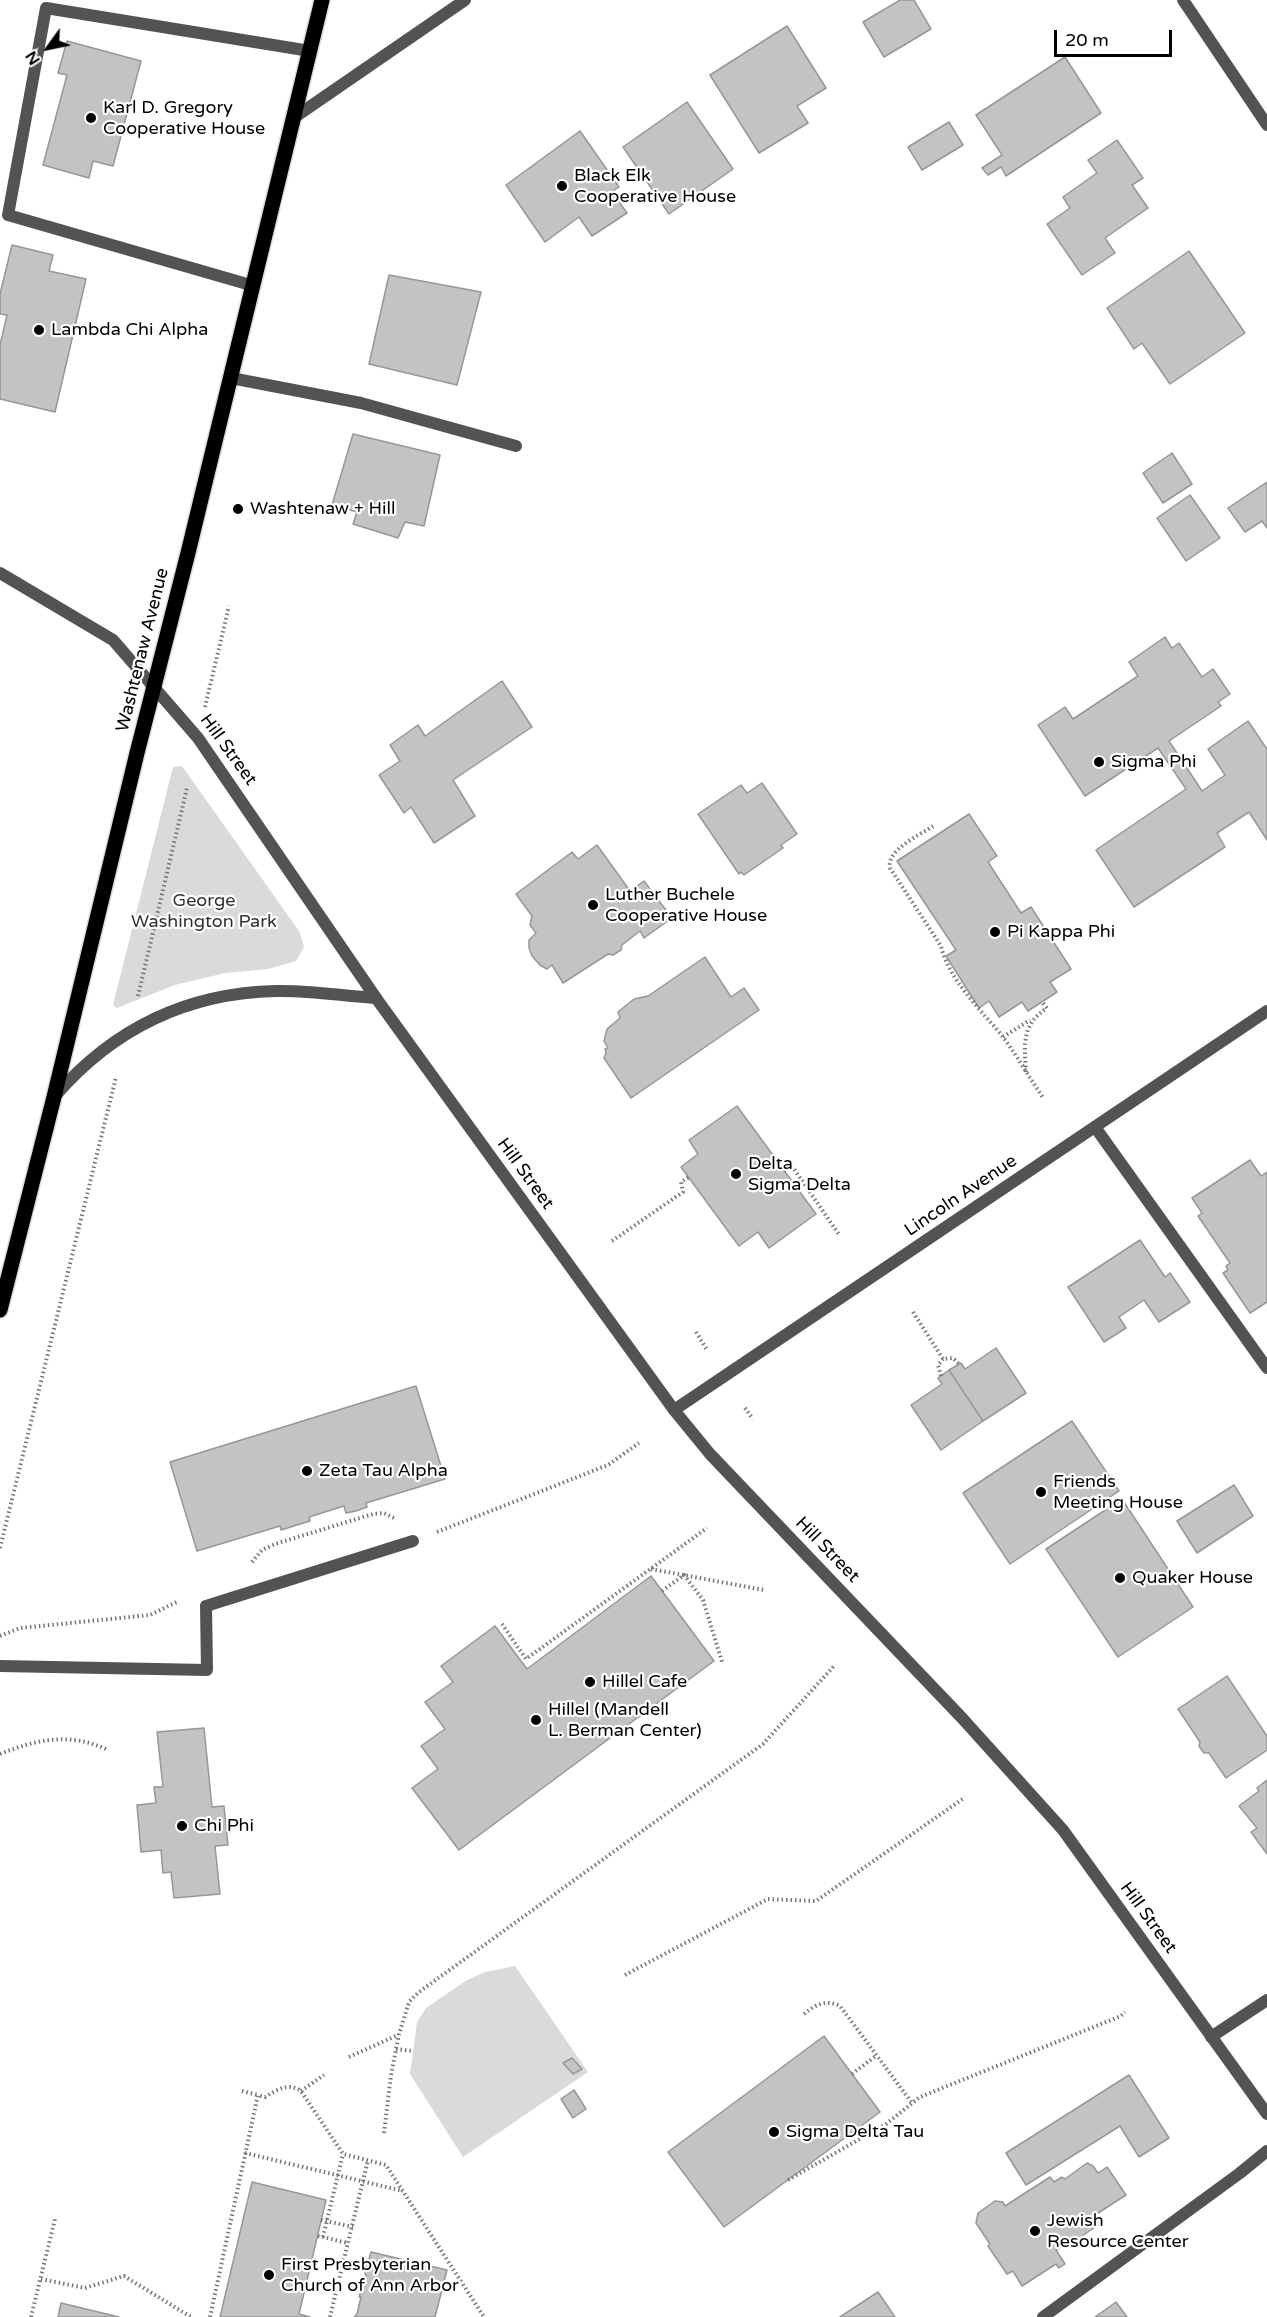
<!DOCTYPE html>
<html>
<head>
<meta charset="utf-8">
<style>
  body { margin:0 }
  #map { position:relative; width:1267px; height:2317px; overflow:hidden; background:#fff; font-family:"Varela Round",sans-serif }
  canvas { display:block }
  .north { position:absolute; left:18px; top:18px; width:60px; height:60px; -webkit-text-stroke:4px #fff; paint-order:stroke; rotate:237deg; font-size:16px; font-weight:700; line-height:24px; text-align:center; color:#000 }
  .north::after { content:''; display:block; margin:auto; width:21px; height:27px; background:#000; clip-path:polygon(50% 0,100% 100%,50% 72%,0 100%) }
  .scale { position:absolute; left:1054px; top:30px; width:118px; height:27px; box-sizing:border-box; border:3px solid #000; border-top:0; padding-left:8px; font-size:18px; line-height:21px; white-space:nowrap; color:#000; -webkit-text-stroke:4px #fff; paint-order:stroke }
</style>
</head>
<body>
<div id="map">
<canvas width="1267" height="2317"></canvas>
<div class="north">N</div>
<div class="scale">20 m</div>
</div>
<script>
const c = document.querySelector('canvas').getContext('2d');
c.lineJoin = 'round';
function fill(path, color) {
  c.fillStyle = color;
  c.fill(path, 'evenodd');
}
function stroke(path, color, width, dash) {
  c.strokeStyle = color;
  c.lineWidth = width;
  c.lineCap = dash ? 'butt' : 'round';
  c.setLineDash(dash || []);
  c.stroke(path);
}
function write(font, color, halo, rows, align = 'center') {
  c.font = font + ' "Varela Round",sans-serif';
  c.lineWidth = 4.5;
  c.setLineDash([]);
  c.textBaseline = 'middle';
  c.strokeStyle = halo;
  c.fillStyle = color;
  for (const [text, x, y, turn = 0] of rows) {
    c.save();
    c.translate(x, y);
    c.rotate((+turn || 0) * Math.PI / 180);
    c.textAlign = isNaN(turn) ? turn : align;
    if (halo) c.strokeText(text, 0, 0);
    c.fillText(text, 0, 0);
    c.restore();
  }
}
fill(new Path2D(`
  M 182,766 L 299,931 L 304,947 L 296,961 L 268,969 L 225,973 L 175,985 L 117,1008 L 113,1005 L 173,767 Z
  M 515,1966 L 588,2072 L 463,2157 L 410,2074 L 417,2022 L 426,2008 L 467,1980 L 485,1972 Z`), '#dadada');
const building = new Path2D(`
  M 900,0 L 914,0 L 931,29 L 884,57 L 863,22 Z
  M 787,26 L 826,88 L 797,106 L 808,123 L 759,153 L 710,75 Z
  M 67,41 L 141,61 L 113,166 L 93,161 L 89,178 L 43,165 L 67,75 L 58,73 Z
  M 1065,57 L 1101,113 L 1006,176 L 1001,167 L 988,175 L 982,168 L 1002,155 L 976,115 Z
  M 687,102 L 733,169 L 669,214 L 623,147 Z
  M 949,122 L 963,145 L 922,170 L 908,147 Z
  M 580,131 L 619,187 L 612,192 L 627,213 L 592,236 L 579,217 L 545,242 L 506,185 Z
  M 1117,140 L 1143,178 L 1132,185 L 1148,208 L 1105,238 L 1115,253 L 1082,275 L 1047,224 L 1070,208 L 1063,197 L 1097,173 L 1088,160 Z
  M 12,245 L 53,255 L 49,271 L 86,279 L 55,412 L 0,399 L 0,345 L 7,315 L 0,314 L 0,294 Z
  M 1189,251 L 1245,333 L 1170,384 L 1142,343 L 1134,349 L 1107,308 Z
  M 389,275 L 481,292 L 457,385 L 369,364 Z
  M 353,434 L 440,455 L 424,526 L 405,522 L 398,538 L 353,524 L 357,512 L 332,505 Z
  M 1172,453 L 1192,484 L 1163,503 L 1143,473 Z
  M 1267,482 L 1267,528 L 1262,521 L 1245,532 L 1228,508 Z
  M 1190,495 L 1220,538 L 1186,561 L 1157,518 Z
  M 1165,637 L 1172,648 L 1179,643 L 1202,677 L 1213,669 L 1230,694 L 1218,702 L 1221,706 L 1169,741 L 1202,791 L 1225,775 L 1208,749 L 1248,721 L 1267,749 L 1267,840 L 1249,812 L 1217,833 L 1225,847 L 1134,907 L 1096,850 L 1186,789 L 1158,748 L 1085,796 L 1038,725 L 1065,707 L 1073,719 L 1138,676 L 1129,662 Z
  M 502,681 L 532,727 L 453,780 L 475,816 L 434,843 L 411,807 L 404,813 L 379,775 L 400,761 L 390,745 L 418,725 L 425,736 Z
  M 762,783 L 797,834 L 781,845 L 783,848 L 744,875 L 741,872 L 739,874 L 698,814 L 741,785 L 747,793 Z
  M 969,814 L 997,856 L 988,862 L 1021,913 L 1031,907 L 1071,969 L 1050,982 L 1057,992 L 1028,1011 L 1022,1002 L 999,1017 L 989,1001 L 979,1008 L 946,956 L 956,950 L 897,861 Z
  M 597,845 L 630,891 L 644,881 L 672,918 L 644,938 L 640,931 L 622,945 L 621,950 L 613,955 L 608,954 L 563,983 L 552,965 L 547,969 L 540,965 L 532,956 L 529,948 L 529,940 L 536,933 L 530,925 L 532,916 L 516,894 L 572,852 L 578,859 Z
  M 705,957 L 731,997 L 744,988 L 759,1010 L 631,1098 L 604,1058 L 606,1053 L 605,1049 L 608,1048 L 604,1041 L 607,1029 L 620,1018 L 618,1012 L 634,999 L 648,996 Z
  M 737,1106 L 816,1214 L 769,1248 L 758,1232 L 739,1246 L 681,1167 L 698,1154 L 689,1140 Z
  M 1250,1160 L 1261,1176 L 1267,1172 L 1267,1302 L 1250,1313 L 1223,1273 L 1228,1270 L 1226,1266 L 1230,1263 L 1198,1216 L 1202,1213 L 1192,1198 Z
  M 1140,1240 L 1165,1277 L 1170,1273 L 1190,1302 L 1159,1322 L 1144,1300 L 1119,1317 L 1126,1328 L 1104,1342 L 1068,1287 Z
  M 996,1348 L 1026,1393 L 983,1421 L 949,1370 L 961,1363 L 965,1369 Z
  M 949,1370 L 983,1421 L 941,1450 L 911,1405 L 942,1384 L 938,1378 Z
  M 416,1386 L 445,1479 L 366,1503 L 367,1507 L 356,1511 L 346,1513 L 344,1506 L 309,1517 L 310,1521 L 281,1530 L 280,1526 L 197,1551 L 170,1462 Z
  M 1072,1421 L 1119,1491 L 1010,1564 L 963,1493 Z
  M 1234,1485 L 1253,1516 L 1197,1553 L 1177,1521 Z
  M 1122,1499 L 1193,1607 L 1118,1657 L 1046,1549 Z
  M 651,1576 L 714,1661 L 459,1850 L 412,1788 L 438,1769 L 421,1746 L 445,1729 L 425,1702 L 453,1682 L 441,1666 L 495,1626 L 527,1669 Z
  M 1227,1676 L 1267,1736 L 1267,1750 L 1226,1778 L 1209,1753 L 1204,1753 L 1199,1746 L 1200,1742 L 1178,1709 Z
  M 204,1728 L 212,1807 L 224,1806 L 228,1845 L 215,1846 L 220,1894 L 174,1898 L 171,1872 L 163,1873 L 161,1850 L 141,1852 L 137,1805 L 156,1803 L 154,1787 L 163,1787 L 157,1732 Z
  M 1267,1780 L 1267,1854 L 1251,1832 L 1257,1828 L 1239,1806 L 1259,1791 L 1257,1788 Z
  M 824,2036 L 880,2112 L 724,2227 L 668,2152 Z
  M 572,2058 L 582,2069 L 573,2074 L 563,2063 Z
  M 1129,2075 L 1169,2138 L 1139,2157 L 1120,2126 L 1026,2185 L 1006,2153 Z
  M 574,2090 L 586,2109 L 573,2118 L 561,2099 Z
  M 1087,2163 L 1093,2166 L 1098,2173 L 1107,2167 L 1126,2195 L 1095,2215 L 1101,2223 L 1075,2241 L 1074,2239 L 1056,2250 L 1065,2264 L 1059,2268 L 1056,2264 L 1022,2286 L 1013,2271 L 1007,2274 L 988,2246 L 990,2244 L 976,2223 L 978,2213 L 995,2201 L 1003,2202 L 1005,2206 L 1050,2177 L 1054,2182 L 1062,2177 L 1065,2179 Z
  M 252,2182 L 326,2200 L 299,2314 L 310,2317 L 220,2317 Z
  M 371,2252 L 447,2270 L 435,2317 L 354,2317 L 357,2314 L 361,2297 L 359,2297 L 366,2276 L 365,2272 Z
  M 878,2292 L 895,2317 L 840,2317 Z
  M 1116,2302 L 1127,2317 L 1095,2317 Z
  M 61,2303 L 119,2317 L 58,2317 Z`);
fill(building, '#c3c3c3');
stroke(building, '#979797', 1.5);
const primary = new Path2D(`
  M 0,1310 L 54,1097 L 137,753 L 188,553 L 322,0`);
stroke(primary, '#dbdbdb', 18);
stroke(new Path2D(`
  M 205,707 L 229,606
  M 933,826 C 920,835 886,850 890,868 L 941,946 C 948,979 983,1012 1003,1037 C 1018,1057 1030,1079 1044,1099
  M 138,996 L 187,788
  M 1003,1037 L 1030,1020
  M 1026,1072 C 1024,1044 1022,1024 1047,1008 L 1042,1002
  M 784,1171 L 792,1166 L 840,1236
  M 612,1241 L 683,1192 L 681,1182 L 689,1177
  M 913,1312 L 943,1359 L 953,1358 L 959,1364
  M 696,1332 L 707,1350
  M 941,1376 L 938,1365 L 943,1359
  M 745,1408 L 753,1419
  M 437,1532 L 608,1465 L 639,1443
  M 0,1548 L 116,1077
  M 252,1562 L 262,1550 L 275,1544 L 373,1514 L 384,1513 L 394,1518
  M 651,1569 L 764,1590
  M 662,1591 L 684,1575 L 703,1600 L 722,1662
  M 502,1624 L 526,1659 L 707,1528
  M 0,1636 L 20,1628 L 150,1615 L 179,1601
  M 0,1754 C 38,1739 70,1732 108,1750
  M 625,1975 L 768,1899 L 816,1901 L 964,1798
  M 804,2014 C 815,2005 826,1999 840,2006 L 912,2103
  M 396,2049 L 413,2051
  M 349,2057 L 398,2035
  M 852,2074 L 877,2055
  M 242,2091 L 258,2095
  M 301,2091 L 324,2075
  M 384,2133 L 391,2075 L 399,2034 L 409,2002 L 419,1992 L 763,1744 L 835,1665
  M 245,2153 L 403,2191
  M 788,2180 L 886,2124 L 920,2097 L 1121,2016 L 1125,2012
  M 321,2220 L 353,2227
  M 318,2236 L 348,2243
  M 323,2237 L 343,2154
  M 41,2279 L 85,2288 L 124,2276 L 191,2317
  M 31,2317 L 55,2219
  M 210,2317 L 258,2095 L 265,2097 C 277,2090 288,2082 301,2091 L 343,2154 L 386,2165 L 484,2317
  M 330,2317 L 368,2160`), '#757575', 4, [1.5, 3]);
stroke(new Path2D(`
  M 254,286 L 8,215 L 46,8 L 310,51
  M 231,378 L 361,403 L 516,446
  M 1095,1127 L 1267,1368
  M 0,1666 L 207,1670 L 206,1606 L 413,1541
  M 1043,2317 L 1240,2173 L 1267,2151`), '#535353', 12);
stroke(new Path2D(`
  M 1183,0 L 1267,125
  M 295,117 L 465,0
  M 55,1096 C 113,1029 187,993 276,991 C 309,990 343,996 376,998
  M 674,1410 L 1267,1011
  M 1211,2037 L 1267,2000`), '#535353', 12);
stroke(new Path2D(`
  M 0,573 L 113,640 L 198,738 L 376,998 L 674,1410 L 710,1454 L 962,1718 L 1063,1830 L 1267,2114`), '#535353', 12);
stroke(primary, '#000', 15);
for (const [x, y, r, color] of [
  [91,118,6,"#000"],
  [562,186,6,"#000"],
  [39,330,6,"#000"],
  [238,509,6,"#000"],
  [1099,762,6,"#000"],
  [593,905,6,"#000"],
  [995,932,6,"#000"],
  [736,1174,6,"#000"],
  [307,1471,6,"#000"],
  [1041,1492,6,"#000"],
  [1120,1578,6,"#000"],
  [590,1682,6,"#000"],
  [536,1720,6,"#000"],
  [182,1826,6,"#000"],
  [774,2132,6,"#000"],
  [1035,2231,6,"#000"],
  [269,2275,6,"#000"]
]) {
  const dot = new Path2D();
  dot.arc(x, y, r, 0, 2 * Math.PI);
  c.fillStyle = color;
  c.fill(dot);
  stroke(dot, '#fff', 2);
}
write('18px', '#000', '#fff', [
  ["Karl D. Gregory",103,108],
  ["Cooperative House",103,129],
  ["Black Elk",574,176],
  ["Cooperative House",574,197],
  ["Lambda Chi Alpha",51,330],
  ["Washtenaw + Hill",250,509],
  ["Sigma Phi",1111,762],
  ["Luther Buchele",605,895],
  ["Cooperative House",605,916],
  ["Pi Kappa Phi",1007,932],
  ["Delta",748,1164],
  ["Sigma Delta",748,1185],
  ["Zeta Tau Alpha",319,1471],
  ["Friends",1053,1482],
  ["Meeting House",1053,1503],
  ["Quaker House",1132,1578],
  ["Hillel Cafe",602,1682],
  ["Hillel (Mandell",548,1710],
  ["L. Berman Center)",548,1731],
  ["Chi Phi",194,1826],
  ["Sigma Delta Tau",786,2132],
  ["Jewish",1047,2221],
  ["Resource Center",1047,2242],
  ["First Presbyterian",281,2265],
  ["Church of Ann Arbor",281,2286]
], 'left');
write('18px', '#000', '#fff', [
  ["Washtenaw Avenue",143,650,-76],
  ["Hill Street",228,750,54],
  ["Hill Street",525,1174,54],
  ["Lincoln Avenue",961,1196,-34],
  ["Hill Street",827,1550,46],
  ["Hill Street",1148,1918,54]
]);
write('18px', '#313131', '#fff', [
  ["George",204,901],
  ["Washington Park",204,922]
]);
</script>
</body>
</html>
